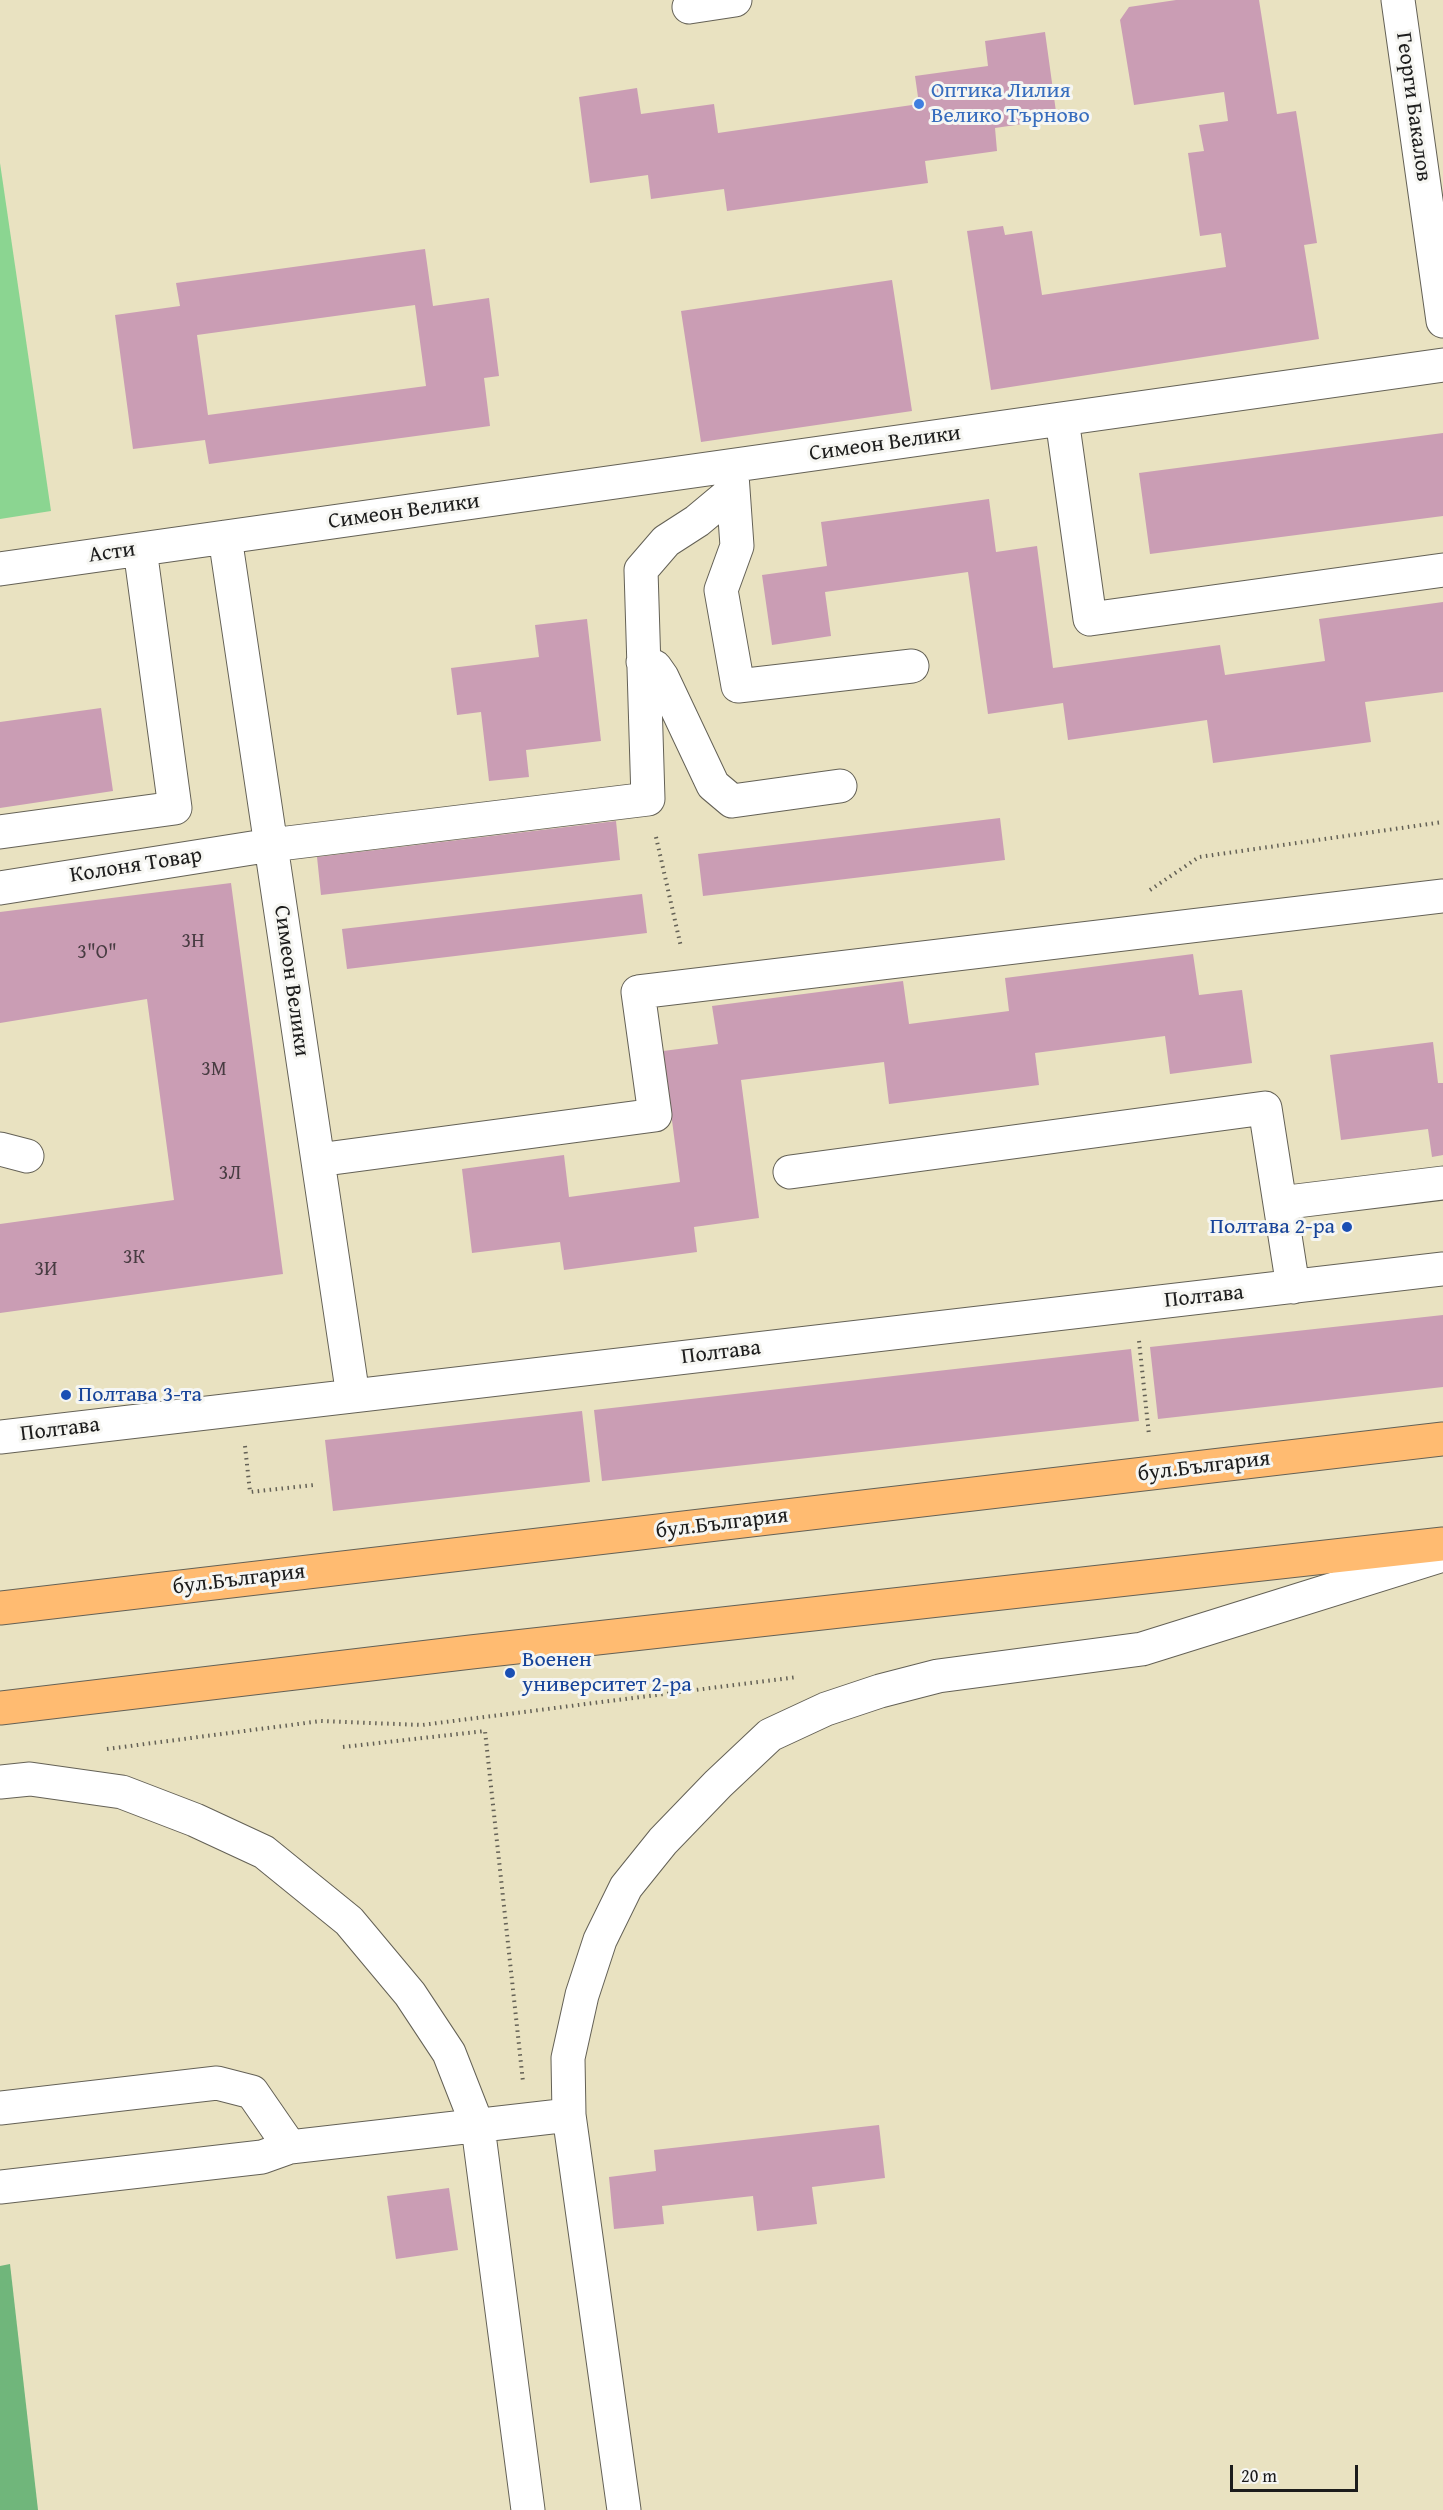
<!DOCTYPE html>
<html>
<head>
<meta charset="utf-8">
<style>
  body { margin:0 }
  #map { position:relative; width:1443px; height:2510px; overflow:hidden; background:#e9e2c1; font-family:"Gentium Book Plus",serif }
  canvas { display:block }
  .scale { position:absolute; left:1230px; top:2465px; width:128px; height:27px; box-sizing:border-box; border:3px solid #1c1c1c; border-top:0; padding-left:8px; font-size:18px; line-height:21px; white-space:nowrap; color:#1c1c1c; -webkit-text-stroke:4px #f6f6f2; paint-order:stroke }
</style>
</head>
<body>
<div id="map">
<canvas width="1443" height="2510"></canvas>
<div class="scale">20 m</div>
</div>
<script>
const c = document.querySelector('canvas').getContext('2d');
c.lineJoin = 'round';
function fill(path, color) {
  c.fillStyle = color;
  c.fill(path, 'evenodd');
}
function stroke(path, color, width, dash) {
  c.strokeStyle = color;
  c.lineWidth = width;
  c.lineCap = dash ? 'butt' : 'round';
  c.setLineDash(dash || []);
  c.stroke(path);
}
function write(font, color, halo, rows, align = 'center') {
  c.font = font + ' "Gentium Book Plus",serif';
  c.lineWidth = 6;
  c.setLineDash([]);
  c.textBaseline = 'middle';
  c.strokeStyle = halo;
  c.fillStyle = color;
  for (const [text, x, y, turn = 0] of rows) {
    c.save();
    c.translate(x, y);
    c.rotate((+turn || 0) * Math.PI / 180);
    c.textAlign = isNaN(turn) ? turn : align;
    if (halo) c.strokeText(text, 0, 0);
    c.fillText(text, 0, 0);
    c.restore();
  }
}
fill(new Path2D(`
  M 0,163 L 51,511 L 0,519 Z`), '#8bd591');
fill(new Path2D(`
  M 10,2264 L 38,2510 L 0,2510 L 0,2266 Z`), '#70b67b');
fill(new Path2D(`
  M 1176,0 L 1259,0 L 1277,114 L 1296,111 L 1317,243 L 1304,245 L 1319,339 L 991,390 L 967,231 L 1003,226 L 1005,235 L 1032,231 L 1042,295 L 1226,267 L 1221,233 L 1200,236 L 1188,153 L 1204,151 L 1199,125 L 1228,121 L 1224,92 L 1134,105 L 1120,20 L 1129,7 Z
  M 1045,32 L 1057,119 L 995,128 L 997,151 L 925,161 L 928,183 L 727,211 L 724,189 L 651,199 L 648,175 L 590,183 L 579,97 L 637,88 L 641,114 L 714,104 L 718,133 L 919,104 L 915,76 L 988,66 L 985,41 Z
  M 425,249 L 433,306 L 489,298 L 499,376 L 484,378 L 490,426 L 209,464 L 205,440 L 133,449 L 115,315 L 180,306 L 176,283 ZM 415,305 L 426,386 L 208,415 L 197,335 Z
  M 892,280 L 912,411 L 701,442 L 681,311 Z
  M 1443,433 L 1443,516 L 1150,554 L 1139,473 Z
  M 989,499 L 996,552 L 1037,546 L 1053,668 L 1220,645 L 1225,675 L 1325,661 L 1319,619 L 1443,602 L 1443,692 L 1365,702 L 1371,742 L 1213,763 L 1207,720 L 1068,740 L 1063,703 L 988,714 L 968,572 L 825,592 L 831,636 L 772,645 L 762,575 L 827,566 L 821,522 Z
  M 587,619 L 601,741 L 526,750 L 529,777 L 489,781 L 481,712 L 457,715 L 451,668 L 539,657 L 535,625 Z
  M 101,708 L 113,791 L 0,808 L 0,722 Z
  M 1000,818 L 1005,860 L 703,896 L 698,854 Z
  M 616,821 L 620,860 L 321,895 L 317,857 Z
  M 231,883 L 283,1274 L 0,1313 L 0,1224 L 174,1200 L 147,999 L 0,1023 L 0,912 Z
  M 642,894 L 647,933 L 347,969 L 342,929 Z
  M 1193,954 L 1199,995 L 1242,990 L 1252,1063 L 1170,1074 L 1165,1036 L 1035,1053 L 1039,1085 L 889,1104 L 884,1062 L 741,1080 L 759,1218 L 694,1227 L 697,1252 L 564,1270 L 560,1242 L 472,1253 L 462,1169 L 564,1155 L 569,1197 L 680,1182 L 663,1051 L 718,1044 L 712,1006 L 903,981 L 909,1024 L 1009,1011 L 1005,978 Z
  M 1433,1042 L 1438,1083 L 1443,1083 L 1443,1155 L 1432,1157 L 1428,1129 L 1341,1140 L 1330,1055 Z
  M 1443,1315 L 1443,1387 L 1158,1419 L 1150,1347 Z
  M 1131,1349 L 1139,1421 L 602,1481 L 594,1410 Z
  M 582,1411 L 590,1482 L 333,1511 L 325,1440 Z
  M 879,2125 L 885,2178 L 812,2187 L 817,2224 L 757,2231 L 753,2196 L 662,2206 L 664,2224 L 614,2229 L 609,2177 L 656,2171 L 654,2150 Z
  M 449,2188 L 458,2250 L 396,2259 L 387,2196 Z`), '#ca9db4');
const minor = new Path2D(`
  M 1398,0 L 1443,321
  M 689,7 L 735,0
  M 1062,419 L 1090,619 L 1443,570
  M 732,475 L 737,546 L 721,590 L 738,686 L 912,666
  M 225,537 L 353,1396
  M 0,569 L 1443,365
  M 643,662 L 655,667 L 662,677 L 713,785 L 732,801 L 840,786
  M 0,832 L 175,808 L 140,549
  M 0,888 L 271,845 L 648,799 L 641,570 L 666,541 L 697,521 L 733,491
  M 0,1149 L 27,1156
  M 318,1160 L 655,1115 L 638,992 L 1443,896
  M 790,1172 L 1265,1108 L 1293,1287
  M 1280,1203 L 1443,1183
  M 0,1437 L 1443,1269
  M 0,1782 L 30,1779 L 122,1792 L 195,1820 L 264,1852 L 349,1921 L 410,1994 L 449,2053 L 478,2127 L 528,2510
  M 0,2108 L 217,2083 L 252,2092 L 290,2147 L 262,2157 L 0,2187
  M 290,2147 L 569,2115
  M 624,2510 L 569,2115 L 568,2058 L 582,1995 L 600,1940 L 626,1887 L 663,1841 L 718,1784 L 770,1735 L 826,1709 L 880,1691 L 938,1676 L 1142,1649 L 1443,1555`);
const major = new Path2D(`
  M 0,1608 L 1443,1439
  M 0,1708 L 471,1652 L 1443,1544`);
stroke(minor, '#646156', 35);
stroke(major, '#646156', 35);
stroke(new Path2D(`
  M 656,837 L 681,947
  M 1150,890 L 1199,857 L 1443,822
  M 1139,1341 L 1149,1435
  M 245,1446 L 250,1492 L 314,1485
  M 343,1747 L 485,1731 L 523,2082
  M 107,1749 L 321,1721 L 422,1725 L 797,1677`), '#646156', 4, [1.5, 4.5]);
stroke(minor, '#fff', 33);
stroke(major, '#ffbb71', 33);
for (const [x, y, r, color] of [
  [919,104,6,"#3f7fe0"],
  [1347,1227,6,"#1a4fb4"],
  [66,1395,6,"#1a4fb4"],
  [510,1673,6,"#1a4fb4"]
]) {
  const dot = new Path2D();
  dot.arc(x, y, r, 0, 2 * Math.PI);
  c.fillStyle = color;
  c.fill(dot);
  stroke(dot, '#f6f6f2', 2);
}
write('20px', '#483c42', null, [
  ["3Н",193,942],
  ["3\"О\"",97,953],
  ["3М",214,1070],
  ["3Л",230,1174],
  ["3К",134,1258],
  ["3И",46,1270]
]);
write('22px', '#366cbe', '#f6f6f2', [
  ["Оптика Лилия",931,91],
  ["Велико Търново",931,116]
], 'left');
write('22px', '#1c1c1c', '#f6f6f2', [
  ["Георги Бакалов",1413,107,82],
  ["Симеон Велики",885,444,-8],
  ["Симеон Велики",404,512,-8],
  ["Асти",112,553,-8],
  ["Колоня Товар",136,866,-9],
  ["Симеон Велики",291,981,82],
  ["Полтава",1204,1297,-6],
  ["Полтава",721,1353,-7],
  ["Полтава",60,1430,-7],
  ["бул.България",1204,1467,-7],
  ["бул.България",722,1524,-7],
  ["бул.България",239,1580,-7]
]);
write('22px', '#164399', '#f6f6f2', [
  ["Полтава 2-ра",1335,1227,"right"],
  ["Полтава 3-та",78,1395],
  ["Военен",522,1660],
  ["университет 2-ра",522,1685]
], 'left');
</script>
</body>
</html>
